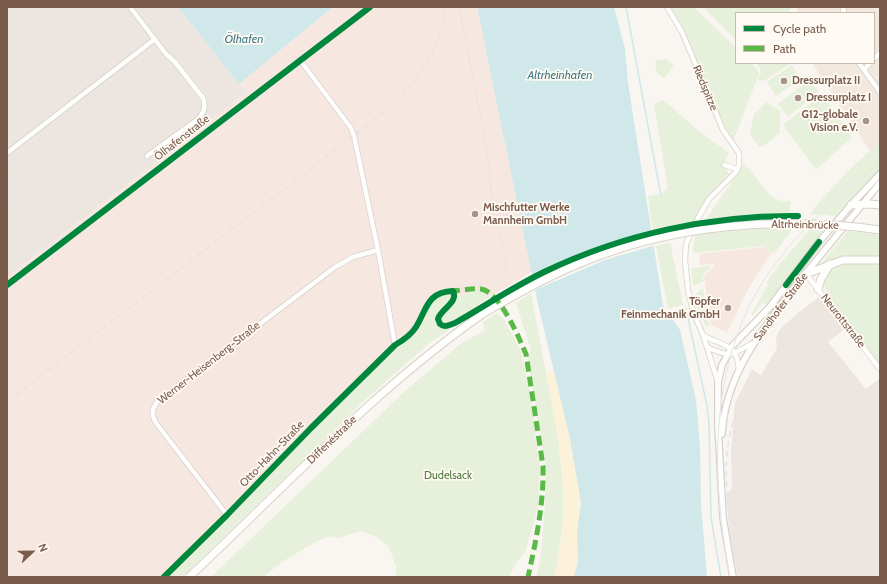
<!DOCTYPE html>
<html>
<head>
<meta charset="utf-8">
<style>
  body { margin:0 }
  #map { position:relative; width:887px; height:584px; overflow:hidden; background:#f9f5f0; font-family:Cabin,sans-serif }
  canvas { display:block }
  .frame { position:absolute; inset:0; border:8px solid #7a5c4d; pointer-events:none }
  .legend { position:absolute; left:735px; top:12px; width:140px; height:52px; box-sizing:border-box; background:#fffaf3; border:1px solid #cabbb1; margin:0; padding:5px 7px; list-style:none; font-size:12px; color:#7a5c4d }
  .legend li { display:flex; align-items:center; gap:8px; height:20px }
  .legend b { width:20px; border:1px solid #cabbb1 }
  .north { position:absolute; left:12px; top:532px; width:40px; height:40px; -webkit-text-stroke:3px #fffaf3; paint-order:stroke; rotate:68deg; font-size:11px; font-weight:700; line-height:16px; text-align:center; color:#7a5c4d }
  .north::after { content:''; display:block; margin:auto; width:14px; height:18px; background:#7a5c4d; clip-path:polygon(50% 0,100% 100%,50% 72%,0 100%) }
</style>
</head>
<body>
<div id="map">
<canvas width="887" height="584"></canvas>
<div class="frame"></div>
<ul class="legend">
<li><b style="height:5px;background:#00873e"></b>Cycle path</li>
<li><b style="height:5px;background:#58b947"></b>Path</li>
</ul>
<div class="north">N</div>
</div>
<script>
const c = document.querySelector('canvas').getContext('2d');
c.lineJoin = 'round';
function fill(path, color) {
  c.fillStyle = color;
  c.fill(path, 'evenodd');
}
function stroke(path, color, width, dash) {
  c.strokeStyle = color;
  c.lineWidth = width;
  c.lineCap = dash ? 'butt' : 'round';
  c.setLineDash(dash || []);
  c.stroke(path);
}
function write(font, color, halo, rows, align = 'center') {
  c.font = font + ' Cabin,sans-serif';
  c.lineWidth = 3.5;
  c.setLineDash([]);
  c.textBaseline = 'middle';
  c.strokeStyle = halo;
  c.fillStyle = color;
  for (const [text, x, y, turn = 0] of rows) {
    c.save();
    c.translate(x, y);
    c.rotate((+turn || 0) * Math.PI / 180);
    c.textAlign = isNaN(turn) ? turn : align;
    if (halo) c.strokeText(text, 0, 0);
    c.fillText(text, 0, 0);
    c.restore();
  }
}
fill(new Path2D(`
  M 797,7 L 880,7 L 880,143 L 870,151 L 812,63 L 874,63 L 874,13 L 797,13 Z`), '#f2e8de');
fill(new Path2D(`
  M 333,7 L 477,7 L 532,272 L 488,298 L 484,291 L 481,290 L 457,296 L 449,294 L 427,315 L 417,330 L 379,365 L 306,437 L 215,532 L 169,577 L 7,577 L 7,277 L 247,92 L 239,84 Z
  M 764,247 L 771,253 L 747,291 L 727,333 L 711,325 L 704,277 L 715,264 L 700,265 L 699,254 Z`), '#f6e8e1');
fill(new Path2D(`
  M 7,7 L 178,7 L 239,84 L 247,92 L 7,277 Z
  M 820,296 L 845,329 L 828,342 L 866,389 L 880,378 L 880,577 L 738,577 L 730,538 L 726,495 L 732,488 L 731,451 L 735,403 L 752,369 L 761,375 L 777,348 L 776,337 L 780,329 L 800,311 L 801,311 Z`), '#ede5e0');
fill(new Path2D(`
  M 670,7 L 694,7 L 736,48 L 736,63 L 752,63 L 759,74 L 733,141 L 716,109 L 683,31 Z
  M 703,7 L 791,7 L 791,9 L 786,13 L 736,13 L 736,40 Z
  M 666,59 L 674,66 L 664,78 L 657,73 L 655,61 Z
  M 757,63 L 791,63 L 764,81 L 758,80 L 761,70 Z
  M 792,65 L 801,79 L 776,96 L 767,82 Z
  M 809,80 L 819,92 L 788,117 L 778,104 Z
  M 822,94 L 852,137 L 816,170 L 783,125 Z
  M 662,100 L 669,105 L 701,133 L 729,153 L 723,166 L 730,175 L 707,198 L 693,223 L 653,231 L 648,196 L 660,194 L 668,187 L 654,104 Z
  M 767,102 L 780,111 L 780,133 L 763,146 L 759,147 L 750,134 L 754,114 Z
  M 880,143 L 880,171 L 836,216 L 810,214 C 831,188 853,164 880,143 Z
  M 744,164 C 748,168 753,173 756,178 C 766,190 773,204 791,201 L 790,213 L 791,231 L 774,254 L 763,246 L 693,253 L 694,239 L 706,219 Z
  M 809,230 L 825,231 L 768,304 L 763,303 L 752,316 L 752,313 L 768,284 L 766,283 L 783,260 Z
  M 848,231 L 880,235 L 880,258 L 842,257 L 822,263 Z
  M 670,243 L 683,305 L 668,309 L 656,246 Z
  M 846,263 L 880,264 L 880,365 L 830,301 L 823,281 C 830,269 833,266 846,263 Z
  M 711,266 L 702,277 L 704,281 L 693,286 L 691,268 Z
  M 703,288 L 709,326 L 707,327 C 700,316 696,307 695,294 Z
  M 481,290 L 484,291 L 488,298 L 464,315 L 461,321 L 426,346 L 365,400 L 182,577 L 169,577 L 215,532 L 306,437 L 379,365 L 417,330 L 422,324 L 432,303 L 436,298 L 443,293 L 457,296 Z
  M 531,293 L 559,443 L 563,489 L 563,524 L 555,577 L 536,577 L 541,555 L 545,506 L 546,466 L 527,355 L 531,350 L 516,303 Z
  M 497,313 L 505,321 L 521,351 L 529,389 L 540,467 L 539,505 L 525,552 L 516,563 L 509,577 L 396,577 L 396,567 L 389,547 L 377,537 L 362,531 L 350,534 L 339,538 L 330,536 L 319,540 L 285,560 L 263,577 L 211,577 L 405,391 L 463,342 L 485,331 L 483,322 Z`), '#e7f0db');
fill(new Path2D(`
  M 554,370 L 570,439 L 581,503 L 577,532 L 578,563 L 574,577 L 555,577 C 558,559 562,540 563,522 C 566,472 555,421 546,372 Z`), '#fbf2d9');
fill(new Path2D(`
  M 178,7 L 333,7 L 239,84 Z
  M 477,7 L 614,7 L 625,49 L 628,83 L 663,305 C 668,316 674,320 680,330 L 696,400 L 700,446 L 701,504 L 707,577 L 574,577 L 578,562 L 577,532 L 581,503 L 570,439 L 538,304 Z`), '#d0e8ea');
fill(new Path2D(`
  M 654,231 L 656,245 L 605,260 L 533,291 L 531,277 L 541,271 L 599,247 Z`), '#f9f5f0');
stroke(new Path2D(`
  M 626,7 L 661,196
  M 686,309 L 707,406 L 709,423 L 711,517 L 721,577`), '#d0e8ea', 1.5);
const minor = new Path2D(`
  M 130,7 L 166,54 L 175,62 L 203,98 C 206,107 204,112 198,119 L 147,156
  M 667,7 L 682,32 L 723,130 L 739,153 L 739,165 L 736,172 L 709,199 L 698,218 L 686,244 L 685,260 L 688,290 L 693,311 L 703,335 L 718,382
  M 843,13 L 844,7
  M 874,59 L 880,53
  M 859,63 L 880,92
  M 864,70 L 870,63
  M 7,153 L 155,39
  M 724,165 L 737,169
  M 806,274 L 880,369
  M 7,285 L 370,7
  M 703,335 C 723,347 737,342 739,370
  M 707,347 C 729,358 732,355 753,343
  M 227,515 L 156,423 C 151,414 152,410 157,402 L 335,267 L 353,257 L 378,250
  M 164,577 L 227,515 L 311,428 L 395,345 L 378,250 L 354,136 L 351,128 L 300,60`);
const tertiary = new Path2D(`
  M 722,434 C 725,374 764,327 799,282 C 826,248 853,216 880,183
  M 733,577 L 723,518 L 718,425 L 718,382 L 722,365 L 733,345 L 769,308 L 819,242 L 851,205 L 880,174`);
const secondary = new Path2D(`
  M 851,205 L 869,204 L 880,205
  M 806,274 L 843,260 L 880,260
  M 818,289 L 821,279 L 830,264
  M 189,577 C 286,486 375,389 484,313`);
stroke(minor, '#d7d1cb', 6);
stroke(tertiary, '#d7d1cb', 8);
stroke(secondary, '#d9d2cb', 9);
stroke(minor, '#fefefd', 4.5);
stroke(tertiary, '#fefefd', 5.5);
stroke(secondary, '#fefefd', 7);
stroke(new Path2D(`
  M 730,577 C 710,473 708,358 772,268 C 802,227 840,194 880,163`), '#e6e3e7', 1);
stroke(new Path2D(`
  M 459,7 L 486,143 L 491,190 L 508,275
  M 7,165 L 44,136
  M 7,187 L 21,173
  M 7,204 L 35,153 L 51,133 L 70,116 L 159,48
  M 748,401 C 732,442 768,475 791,504
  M 7,402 L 392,106 C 419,79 441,47 446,7
  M 766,577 C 755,562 744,548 737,531 C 722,494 722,441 740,406 C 746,395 756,384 765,375 C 779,361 798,351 815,341`), '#e6e3e7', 1.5, [6, 4]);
const secondaryBridge = new Path2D(`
  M 484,313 C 514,295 545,278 578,264 C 672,224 780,216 880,230`);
stroke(secondaryBridge, '#d9d2cb', 9, []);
stroke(secondaryBridge, '#fefefd', 7);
stroke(new Path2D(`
  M 450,291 C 460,291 472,288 481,289 C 500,292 519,338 526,354 L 543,466 C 544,503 536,541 528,577`), '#58b947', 5, [10, 5]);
stroke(new Path2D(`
  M 7,285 L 370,7
  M 786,285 L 819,242
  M 164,577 L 227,515 L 311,428 L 395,345 C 402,341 411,335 416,327 C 427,309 427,292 453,291 C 459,302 441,309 438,319 L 440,324 C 445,328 449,325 455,323 C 485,306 513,287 544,272 C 623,234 711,215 798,216`), '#00873e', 6);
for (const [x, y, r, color] of [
  [784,81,4,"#a69286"],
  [798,98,4,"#a69286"],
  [866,121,4,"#a69286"],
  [475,214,4,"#a69286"],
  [728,308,4,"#a69286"]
]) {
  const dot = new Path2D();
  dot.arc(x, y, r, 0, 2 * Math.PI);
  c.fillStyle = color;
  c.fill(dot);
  stroke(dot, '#fffaf3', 1.5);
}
write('bold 11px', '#7a5c4d', '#fffaf3', [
  ["Dressurplatz II",792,81],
  ["Dressurplatz I",806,98],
  ["G12-globale",858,115,"right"],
  ["Vision e.V.",858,128,"right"],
  ["Mischfutter Werke",483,208],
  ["Mannheim GmbH",483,221],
  ["Töpfer",720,302,"right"],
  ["Feinmechanik GmbH",720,315,"right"]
], 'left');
write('11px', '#7a5c4d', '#fffaf3', [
  ["Riedspitze",705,88,67],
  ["Ölhafenstraße",182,138,-38],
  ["Altrheinbrücke",805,225,1],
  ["Sandhofer Straße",781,307,-53],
  ["Neurottstraße",843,321,52],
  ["Werner-Heisenberg-Straße",209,363,-38],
  ["Diffenéstraße",332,440,-44],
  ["Otto-Hahn-Straße",272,454,-46]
]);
write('11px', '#537a41', '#fffaf3', [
  ["Dudelsack",448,476]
]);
write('italic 12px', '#437c86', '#fffaf3', [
  ["Ölhafen",244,39],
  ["Altrheinhafen",560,75]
]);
</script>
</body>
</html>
